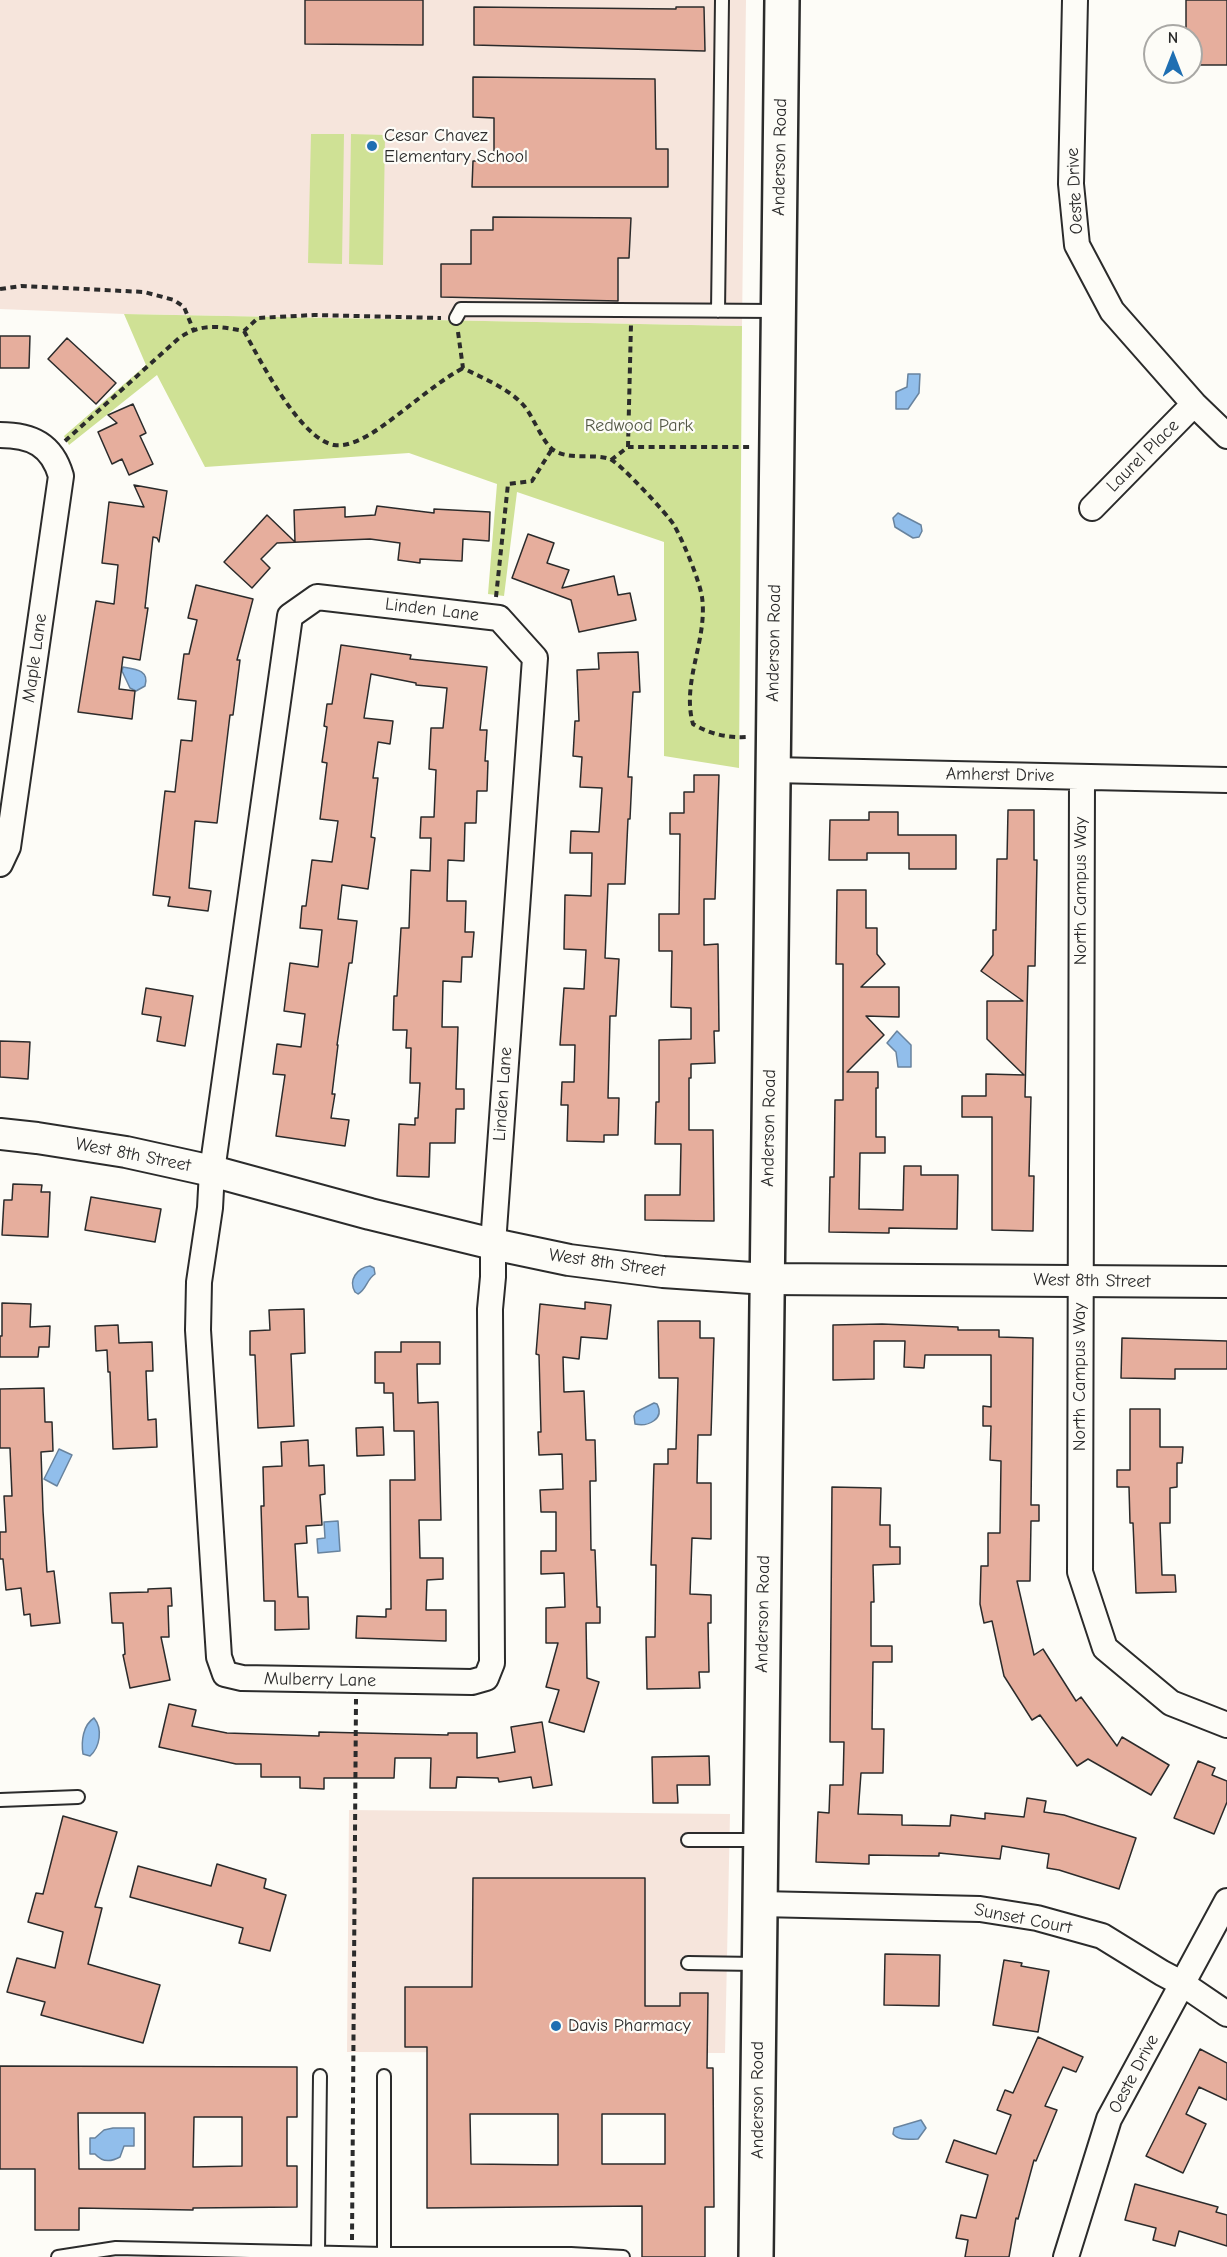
<!DOCTYPE html>
<html>
<head>
<meta charset="utf-8">
<style>
  body { margin:0 }
  #map { position:relative; width:1227px; height:2257px; overflow:hidden; background:#fdfcf7; font-family:"Comic Neue",sans-serif }
  canvas { display:block }
  .north { position:absolute; left:1143px; top:24px; width:60px; height:60px; box-sizing:border-box; background:#fdfcf7; border:2px solid #a9a8a5; border-radius:50%; rotate:0deg; font-size:16px; font-weight:700; line-height:24px; text-align:center; color:#2b2b2b }
  .north::after { content:''; display:block; margin:auto; width:21px; height:27px; background:#1f6fb2; clip-path:polygon(50% 0,100% 100%,50% 72%,0 100%) }
</style>
</head>
<body>
<div id="map">
<canvas width="1227" height="2257"></canvas>
<div class="north">N</div>
</div>
<script>
const c = document.querySelector('canvas').getContext('2d');
c.lineJoin = 'round';
function fill(path, color) {
  c.fillStyle = color;
  c.fill(path, 'evenodd');
}
function stroke(path, color, width, dash) {
  c.strokeStyle = color;
  c.lineWidth = width;
  c.lineCap = dash ? 'butt' : 'round';
  c.setLineDash(dash || []);
  c.stroke(path);
}
function write(font, color, halo, rows, align = 'center') {
  c.font = font + ' "Comic Neue",sans-serif';
  c.lineWidth = 4.5;
  c.setLineDash([]);
  c.textBaseline = 'middle';
  c.strokeStyle = halo;
  c.fillStyle = color;
  for (const [text, x, y, turn = 0] of rows) {
    c.save();
    c.translate(x, y);
    c.rotate((+turn || 0) * Math.PI / 180);
    c.textAlign = isNaN(turn) ? turn : align;
    if (halo) c.strokeText(text, 0, 0);
    c.fillText(text, 0, 0);
    c.restore();
  }
}
fill(new Path2D(`
  M 0,0 L 746,0 L 742,326 L 124,314 L 0,309 Z
  M 349,1810 L 730,1814 L 725,2053 L 347,2052 Z`), '#f6e5dc');
fill(new Path2D(`
  M 311,134 L 344,134 L 342,264 L 308,263 Z
  M 351,134 L 385,135 L 383,265 L 349,264 Z
  M 124,314 L 742,326 L 739,768 L 664,756 L 664,542 L 517,492 L 504,596 L 488,594 L 497,484 L 409,453 L 205,467 L 157,375 L 69,445 L 64,436 L 146,365 Z`), '#cfe195');
const water = new Path2D(`
  M 908,374 L 920,374 L 919,393 L 908,409 L 896,409 L 896,392 L 907,387 Z
  M 898,513 L 921,525 L 922,531 L 919,537 L 913,538 L 895,527 L 893,518 Z
  M 123,667 C 135,669 150,670 145,686 L 136,691 L 130,688 L 122,671 Z
  M 897,1031 L 911,1045 L 911,1067 L 898,1067 L 896,1052 L 887,1043 Z
  M 370,1266 L 374,1268 L 375,1274 C 366,1280 367,1289 358,1294 L 355,1292 C 348,1280 357,1268 370,1266 Z
  M 654,1403 L 657,1404 C 665,1419 648,1427 635,1424 L 634,1416 L 636,1412 Z
  M 59,1449 L 72,1455 L 57,1486 L 44,1479 Z
  M 338,1521 L 340,1551 L 318,1553 L 317,1539 L 325,1538 L 324,1522 Z
  M 94,1718 C 103,1729 100,1747 90,1756 L 83,1754 C 81,1741 83,1725 94,1718 Z
  M 921,2120 L 926,2128 L 918,2139 C 909,2139 899,2141 893,2134 L 894,2128 Z
  M 113,2128 L 134,2128 L 134,2146 L 124,2146 L 120,2157 C 111,2162 102,2162 95,2154 L 90,2154 L 90,2138 L 95,2138 L 104,2130 Z`);
fill(water, '#91beeb');
stroke(water, '#68839e', 1.5);
const building = new Path2D(`
  M 305,0 L 423,0 L 423,45 L 305,44 Z
  M 1186,0 L 1227,0 L 1227,65 L 1191,65 L 1191,36 L 1186,36 Z
  M 474,7 L 676,9 L 676,7 L 704,7 L 705,51 L 474,45 Z
  M 473,77 L 655,79 L 656,149 L 668,149 L 668,187 L 472,187 L 473,161 L 494,161 L 494,118 L 473,117 Z
  M 493,217 L 631,218 L 629,258 L 618,258 L 618,301 L 441,297 L 441,264 L 471,264 L 471,230 L 493,230 Z
  M 0,336 L 30,336 L 29,368 L 0,368 Z
  M 67,338 L 116,383 L 96,404 L 48,359 Z
  M 133,404 L 146,433 L 140,436 L 153,464 L 129,475 L 122,459 L 112,464 L 98,432 L 117,423 L 108,415 Z
  M 134,485 L 167,491 L 159,542 L 157,538 L 153,537 L 145,608 L 148,608 L 140,660 L 123,657 L 119,689 L 135,691 L 132,719 L 78,712 L 96,601 L 114,604 L 118,565 L 102,563 L 109,502 L 144,507 Z
  M 377,506 L 434,513 L 434,509 L 490,512 L 489,541 L 463,539 L 462,561 L 420,559 L 420,563 L 398,560 L 400,543 L 370,539 L 277,543 L 261,559 L 270,568 L 252,588 L 224,562 L 267,515 L 295,542 L 294,510 L 345,507 L 345,517 L 375,515 Z
  M 528,534 L 554,543 L 547,563 L 569,570 L 562,588 L 614,576 L 618,595 L 630,593 L 636,620 L 579,632 L 571,600 L 512,578 Z
  M 196,585 L 253,599 L 237,660 L 240,660 L 233,715 L 230,715 L 217,823 L 195,821 L 189,888 L 211,891 L 208,911 L 168,906 L 170,897 L 153,895 L 165,791 L 175,792 L 181,740 L 192,741 L 196,701 L 178,699 L 184,654 L 189,654 L 197,620 L 188,618 Z
  M 341,645 L 411,655 L 410,659 L 487,667 L 480,730 L 487,730 L 485,761 L 488,761 L 487,791 L 477,791 L 476,823 L 465,823 L 464,861 L 448,860 L 447,901 L 466,901 L 465,932 L 474,932 L 472,957 L 462,957 L 461,982 L 443,981 L 442,1027 L 458,1027 L 456,1089 L 464,1089 L 464,1109 L 456,1109 L 455,1143 L 430,1143 L 429,1177 L 397,1176 L 399,1124 L 415,1125 L 415,1118 L 418,1118 L 420,1083 L 410,1083 L 411,1048 L 406,1048 L 407,1030 L 393,1030 L 394,996 L 397,996 L 401,928 L 409,928 L 411,870 L 430,871 L 431,838 L 420,838 L 421,817 L 434,817 L 436,770 L 429,769 L 431,728 L 443,728 L 447,688 L 416,685 L 416,683 L 371,674 L 364,718 L 393,721 L 390,744 L 378,742 L 373,778 L 378,778 L 371,837 L 375,838 L 368,889 L 342,885 L 338,919 L 357,921 L 352,963 L 349,963 L 337,1045 L 338,1045 L 332,1094 L 335,1094 L 331,1118 L 349,1120 L 345,1146 L 276,1136 L 285,1075 L 273,1074 L 277,1044 L 301,1047 L 305,1014 L 284,1011 L 290,963 L 318,967 L 322,930 L 300,928 L 302,906 L 306,906 L 312,860 L 332,862 L 338,821 L 320,819 L 327,763 L 322,762 L 327,727 L 324,726 L 327,704 L 332,704 Z
  M 638,652 L 640,692 L 633,692 L 628,777 L 632,777 L 630,819 L 628,819 L 625,884 L 608,884 L 605,958 L 619,959 L 616,1016 L 610,1016 L 608,1098 L 619,1098 L 618,1135 L 604,1135 L 604,1142 L 567,1141 L 568,1105 L 561,1105 L 562,1082 L 574,1082 L 575,1045 L 560,1045 L 564,988 L 584,989 L 586,950 L 564,949 L 565,895 L 591,896 L 592,853 L 570,853 L 571,831 L 599,832 L 602,788 L 580,787 L 582,757 L 573,756 L 575,721 L 579,721 L 577,670 L 599,669 L 598,653 Z
  M 694,775 L 719,775 L 715,899 L 704,899 L 704,945 L 718,944 L 719,1031 L 714,1031 L 715,1063 L 691,1064 L 691,1078 L 689,1078 L 689,1130 L 713,1130 L 714,1221 L 645,1220 L 645,1195 L 680,1195 L 681,1144 L 655,1144 L 656,1102 L 659,1102 L 659,1040 L 691,1039 L 691,1008 L 671,1007 L 672,951 L 659,951 L 659,914 L 679,914 L 680,834 L 670,834 L 670,813 L 684,813 L 684,792 L 694,792 Z
  M 1008,810 L 1034,810 L 1034,860 L 1037,860 L 1035,966 L 1028,966 L 1025,1097 L 1031,1097 L 1029,1176 L 1034,1176 L 1033,1231 L 992,1230 L 992,1117 L 962,1117 L 962,1096 L 986,1096 L 986,1074 L 1024,1075 L 987,1039 L 987,1001 L 1023,1001 L 981,971 L 993,955 L 993,930 L 996,930 L 997,859 L 1007,859 Z
  M 869,812 L 898,812 L 898,835 L 956,835 L 956,869 L 909,869 L 909,853 L 867,853 L 867,860 L 829,860 L 830,820 L 869,820 Z
  M 837,890 L 866,890 L 866,928 L 877,928 L 877,954 L 885,964 L 861,987 L 899,987 L 899,1017 L 866,1016 L 884,1035 L 847,1072 L 878,1072 L 878,1088 L 876,1088 L 876,1137 L 885,1137 L 885,1153 L 860,1153 L 859,1209 L 903,1210 L 904,1166 L 921,1166 L 921,1175 L 958,1175 L 957,1229 L 889,1228 L 889,1233 L 829,1232 L 830,1177 L 834,1177 L 835,1100 L 843,1100 L 843,964 L 836,964 Z
  M 146,988 L 193,996 L 185,1046 L 157,1041 L 161,1017 L 142,1014 Z
  M 0,1041 L 30,1042 L 28,1079 L 0,1077 Z
  M 13,1184 L 42,1185 L 41,1192 L 50,1192 L 48,1237 L 2,1235 L 4,1200 L 12,1200 Z
  M 91,1197 L 161,1209 L 155,1242 L 85,1230 Z
  M 585,1302 L 611,1305 L 607,1339 L 581,1337 L 579,1359 L 563,1357 L 564,1392 L 584,1391 L 586,1440 L 595,1440 L 596,1481 L 590,1481 L 591,1550 L 595,1550 L 597,1607 L 600,1607 L 600,1623 L 586,1623 L 587,1678 L 599,1682 L 584,1732 L 549,1722 L 559,1690 L 546,1687 L 558,1643 L 546,1643 L 546,1608 L 565,1607 L 564,1573 L 541,1574 L 541,1551 L 556,1551 L 556,1512 L 541,1512 L 540,1490 L 563,1489 L 562,1454 L 539,1455 L 538,1432 L 541,1432 L 539,1355 L 536,1354 L 540,1304 L 585,1309 Z
  M 2,1303 L 31,1304 L 30,1327 L 50,1326 L 49,1347 L 39,1347 L 38,1357 L 0,1357 L 0,1336 L 2,1336 Z
  M 304,1309 L 305,1353 L 291,1354 L 294,1426 L 258,1428 L 255,1355 L 250,1355 L 250,1331 L 270,1330 L 269,1310 Z
  M 658,1321 L 700,1321 L 700,1338 L 714,1338 L 711,1435 L 698,1435 L 697,1483 L 711,1483 L 711,1539 L 692,1538 L 690,1594 L 711,1595 L 711,1623 L 708,1623 L 709,1672 L 699,1672 L 700,1688 L 647,1689 L 646,1637 L 655,1637 L 656,1565 L 651,1565 L 654,1464 L 668,1464 L 668,1449 L 676,1449 L 678,1378 L 659,1378 Z
  M 882,1324 L 958,1327 L 958,1330 L 999,1330 L 999,1337 L 1033,1338 L 1031,1505 L 1039,1505 L 1039,1521 L 1031,1521 L 1030,1581 L 1017,1581 L 1034,1655 L 1043,1649 L 1076,1701 L 1081,1697 L 1117,1746 L 1122,1737 L 1169,1765 L 1151,1795 L 1088,1759 L 1077,1766 L 1040,1715 L 1032,1720 L 1004,1676 L 992,1621 L 984,1623 L 980,1604 L 981,1566 L 988,1566 L 988,1533 L 1000,1533 L 1001,1461 L 990,1460 L 991,1426 L 983,1426 L 983,1406 L 991,1407 L 991,1355 L 925,1355 L 924,1368 L 904,1367 L 905,1341 L 874,1341 L 874,1379 L 833,1380 L 833,1325 Z
  M 118,1325 L 119,1343 L 152,1342 L 153,1371 L 146,1371 L 148,1420 L 156,1419 L 157,1447 L 113,1449 L 110,1372 L 108,1372 L 107,1350 L 96,1351 L 95,1326 Z
  M 1122,1338 L 1227,1341 L 1227,1369 L 1175,1369 L 1175,1379 L 1121,1378 Z
  M 401,1342 L 440,1342 L 440,1364 L 417,1364 L 418,1403 L 438,1402 L 441,1520 L 419,1520 L 420,1558 L 443,1558 L 443,1579 L 427,1580 L 426,1610 L 446,1610 L 446,1641 L 356,1638 L 357,1616 L 386,1617 L 386,1609 L 391,1609 L 390,1480 L 415,1480 L 414,1431 L 394,1431 L 393,1393 L 384,1393 L 384,1383 L 375,1383 L 375,1352 L 401,1352 Z
  M 44,1388 L 45,1422 L 52,1422 L 53,1451 L 41,1452 L 43,1511 L 47,1572 L 54,1571 L 60,1623 L 31,1626 L 30,1614 L 24,1615 L 21,1588 L 6,1590 L 3,1559 L 0,1559 L 0,1532 L 6,1532 L 4,1496 L 12,1496 L 10,1448 L 0,1448 L 0,1389 Z
  M 1130,1409 L 1160,1409 L 1160,1447 L 1183,1447 L 1182,1463 L 1177,1463 L 1177,1487 L 1170,1488 L 1170,1523 L 1160,1523 L 1162,1575 L 1175,1575 L 1176,1592 L 1136,1593 L 1133,1523 L 1130,1523 L 1129,1487 L 1117,1487 L 1117,1470 L 1130,1470 Z
  M 383,1427 L 384,1455 L 357,1456 L 356,1428 Z
  M 308,1440 L 309,1466 L 324,1465 L 325,1494 L 320,1495 L 322,1525 L 306,1526 L 307,1543 L 295,1544 L 298,1597 L 308,1597 L 309,1629 L 275,1630 L 275,1601 L 264,1601 L 261,1506 L 264,1506 L 263,1467 L 282,1466 L 281,1442 Z
  M 832,1487 L 881,1488 L 880,1525 L 890,1525 L 890,1547 L 900,1547 L 900,1564 L 873,1565 L 874,1602 L 871,1602 L 871,1646 L 892,1646 L 892,1662 L 873,1662 L 872,1729 L 884,1729 L 883,1773 L 861,1773 L 858,1814 L 902,1815 L 902,1825 L 950,1826 L 951,1815 L 985,1819 L 985,1813 L 1024,1817 L 1027,1798 L 1046,1801 L 1044,1812 L 1064,1815 L 1136,1838 L 1119,1889 L 1059,1870 L 1047,1868 L 1049,1854 L 1002,1846 L 1000,1859 L 939,1853 L 939,1856 L 869,1855 L 869,1864 L 816,1862 L 818,1812 L 829,1813 L 830,1785 L 843,1785 L 844,1742 L 830,1742 Z
  M 171,1588 L 172,1606 L 168,1606 L 169,1637 L 161,1637 L 170,1680 L 130,1688 L 123,1655 L 125,1654 L 123,1623 L 112,1623 L 110,1593 L 148,1592 L 148,1589 Z
  M 169,1704 L 196,1710 L 192,1726 L 227,1733 L 319,1736 L 319,1732 L 448,1735 L 448,1733 L 477,1733 L 477,1758 L 515,1752 L 511,1727 L 542,1722 L 552,1785 L 533,1788 L 531,1777 L 499,1782 L 498,1778 L 457,1777 L 456,1788 L 430,1788 L 431,1758 L 395,1758 L 394,1778 L 324,1778 L 324,1789 L 300,1788 L 300,1777 L 261,1777 L 261,1764 L 236,1764 L 159,1747 Z
  M 709,1756 L 710,1785 L 677,1785 L 678,1803 L 653,1803 L 652,1757 Z
  M 1198,1761 L 1215,1768 L 1212,1775 L 1227,1781 L 1227,1802 L 1214,1834 L 1174,1818 Z
  M 63,1816 L 117,1832 L 95,1907 L 102,1908 L 88,1964 L 160,1985 L 143,2043 L 41,2015 L 45,2002 L 7,1992 L 17,1958 L 55,1968 L 63,1932 L 28,1922 L 36,1893 L 43,1894 Z
  M 217,1864 L 266,1879 L 264,1888 L 286,1895 L 270,1951 L 239,1943 L 243,1928 L 130,1897 L 138,1866 L 211,1886 Z
  M 473,1878 L 645,1878 L 645,2006 L 680,2006 L 680,1993 L 708,1993 L 707,2068 L 713,2068 L 714,2207 L 705,2207 L 705,2257 L 642,2257 L 642,2206 L 427,2208 L 427,2047 L 405,2047 L 405,1987 L 472,1987 ZM 470,2114 L 558,2114 L 558,2165 L 471,2164 ZM 602,2114 L 665,2114 L 665,2164 L 602,2164 Z
  M 885,1954 L 940,1955 L 939,2006 L 884,2005 Z
  M 1004,1960 L 1022,1963 L 1021,1966 L 1049,1971 L 1038,2032 L 993,2025 Z
  M 1038,2037 L 1083,2057 L 1076,2072 L 1063,2067 L 1045,2106 L 1057,2110 L 1036,2161 L 1034,2160 L 1018,2219 L 1016,2218 L 1009,2257 L 965,2257 L 968,2240 L 956,2238 L 961,2215 L 976,2218 L 988,2175 L 946,2162 L 954,2140 L 996,2154 L 1011,2115 L 997,2110 L 1005,2090 L 1013,2093 Z
  M 1200,2049 L 1227,2063 L 1227,2100 L 1199,2087 L 1186,2114 L 1206,2124 L 1183,2173 L 1146,2156 Z
  M 0,2066 L 297,2067 L 297,2117 L 287,2117 L 287,2166 L 297,2166 L 297,2207 L 193,2208 L 193,2210 L 79,2208 L 79,2230 L 35,2230 L 35,2169 L 0,2169 ZM 78,2113 L 145,2113 L 145,2169 L 79,2169 ZM 194,2117 L 242,2117 L 242,2166 L 193,2167 Z
  M 1135,2184 L 1218,2207 L 1216,2212 L 1227,2215 L 1227,2246 L 1179,2231 L 1175,2246 L 1153,2240 L 1156,2228 L 1125,2220 Z`);
fill(building, '#e6ae9d');
stroke(building, '#2b2b2b', 1.5);
const service = new Path2D(`
  M 718,311 L 722,0
  M 456,318 L 461,309 L 776,311
  M 0,1800 L 78,1797
  M 688,1840 L 759,1840
  M 688,1963 L 757,1964
  M 384,2076 L 384,2254 L 571,2254 L 623,2257
  M 318,2253 L 320,2076
  M 58,2257 L 116,2248 L 384,2254`);
const minor = new Path2D(`
  M 1075,0 L 1071,184 L 1077,245 L 1112,311 L 1194,404 L 1227,436
  M 0,435 C 32,435 52,445 61,476 L 8,847 L 0,864
  M 1092,508 L 1194,404
  M 317,597 L 499,618 L 535,658 L 493,1244 L 493,1277 L 490,1309 L 492,1663 L 486,1678 L 472,1682 L 242,1678 L 225,1674 L 219,1657 L 198,1330 L 199,1282 L 210,1208 L 212,1171 L 290,616 Z
  M 772,770 L 1227,780
  M 1082,777 L 1080,1572 L 1105,1648 L 1171,1703 L 1227,1725
  M 760,1904 L 980,1909 L 1037,1918 L 1102,1936 L 1162,1973 L 1183,1984 L 1227,2014
  M 1066,2257 L 1109,2119 L 1227,1901`);
const tertiary = new Path2D(`
  M 0,1134 L 37,1138 L 126,1152 L 212,1171 L 370,1214 L 493,1244 L 569,1260 L 663,1272 L 767,1279 L 1227,1282`);
const secondary = new Path2D(`
  M 756,2257 L 782,0`);
stroke(service, '#2b2b2b', 16);
stroke(minor, '#2b2b2b', 28);
stroke(tertiary, '#2b2b2b', 34);
stroke(secondary, '#2b2b2b', 38);
stroke(new Path2D(`
  M 0,289 L 21,286 L 144,292 L 174,300 L 184,307 L 193,329
  M 244,331 C 260,360 300,439 334,445 C 351,448 375,432 388,422 C 413,404 436,383 463,368
  M 458,332 L 463,368 C 484,379 509,388 525,407 C 533,417 543,442 552,449 C 568,461 593,453 610,459 C 620,463 668,515 674,525 C 683,541 699,579 702,597 C 708,640 681,682 693,724 C 710,734 727,738 747,737
  M 65,441 L 179,338 C 202,323 218,326 244,331 L 258,318 L 314,315 L 441,318
  M 628,447 L 631,324
  M 611,460 L 628,447 L 753,447
  M 496,597 L 508,484 L 532,481 L 552,449
  M 352,2240 L 356,1699`), '#2b2b2b', 4, [6, 4.5]);
stroke(service, '#fdfcf7', 12);
stroke(minor, '#fdfcf7', 24);
stroke(tertiary, '#fdfcf7', 30);
stroke(secondary, '#fdfcf7', 33);
for (const [x, y, r, color] of [
  [372,146,6,"#1f6fb2"],
  [556,2026,6,"#1f6fb2"]
]) {
  const dot = new Path2D();
  dot.arc(x, y, r, 0, 2 * Math.PI);
  c.fillStyle = color;
  c.fill(dot);
  stroke(dot, '#fdfcf7', 2);
}
write('18px', '#2b2b2b', '#fdfcf7', [
  ["Cesar Chavez",384,136],
  ["Elementary School",384,157],
  ["Davis Pharmacy",568,2026]
], 'left');
write('18px', '#2b2b2b', '#fdfcf7', [
  ["Anderson Road",780,157,-89],
  ["Oeste Drive",1075,191,-93],
  ["Laurel Place",1143,456,-45],
  ["Linden Lane",432,610,7],
  ["Anderson Road",774,643,-89],
  ["Maple Lane",35,658,-82],
  ["Amherst Drive",1000,775,1],
  ["North Campus Way",1081,891,-90],
  ["Linden Lane",503,1094,-86],
  ["Anderson Road",769,1128,-89],
  ["West 8th Street",133,1155,11],
  ["West 8th Street",607,1263,8],
  ["West 8th Street",1092,1281,1],
  ["North Campus Way",1080,1377,-90],
  ["Anderson Road",763,1614,-89],
  ["Mulberry Lane",320,1680,1],
  ["Sunset Court",1023,1919,11],
  ["Oeste Drive",1134,2074,-62],
  ["Anderson Road",758,2100,-90]
]);
write('18px', '#545846', '#fdfcf7', [
  ["Redwood Park",639,426]
]);
</script>
</body>
</html>
